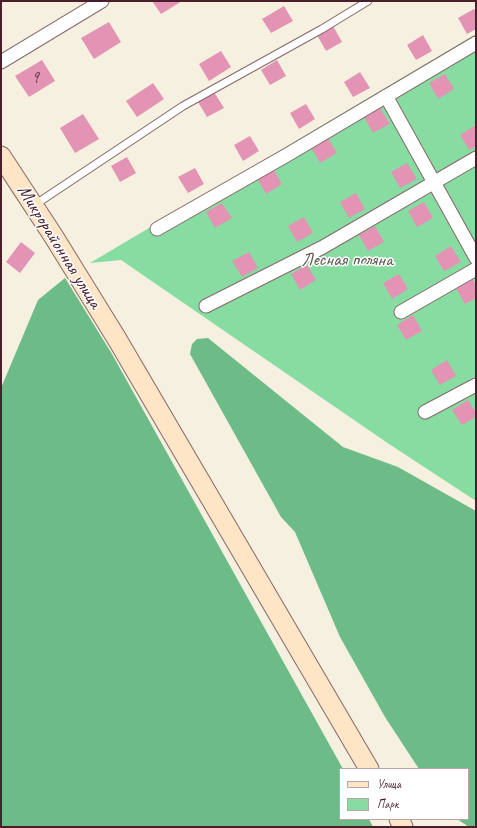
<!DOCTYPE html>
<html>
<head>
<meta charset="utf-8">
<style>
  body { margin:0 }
  #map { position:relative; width:477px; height:828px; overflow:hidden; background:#f5f0df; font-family:Caveat,sans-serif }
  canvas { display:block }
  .frame { position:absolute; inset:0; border:2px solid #4a1f2b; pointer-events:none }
  .legend { position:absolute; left:339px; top:768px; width:130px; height:52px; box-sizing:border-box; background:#fff; border:1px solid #b7a5aa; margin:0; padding:5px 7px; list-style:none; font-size:12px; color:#4a1f2b }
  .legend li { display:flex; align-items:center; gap:8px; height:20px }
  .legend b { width:20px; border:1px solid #b7a5aa }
</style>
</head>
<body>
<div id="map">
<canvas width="477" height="828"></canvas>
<div class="frame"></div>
<ul class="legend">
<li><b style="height:5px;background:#fde5c5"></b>Улица</li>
<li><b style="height:11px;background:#87dda1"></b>Парк</li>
</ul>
</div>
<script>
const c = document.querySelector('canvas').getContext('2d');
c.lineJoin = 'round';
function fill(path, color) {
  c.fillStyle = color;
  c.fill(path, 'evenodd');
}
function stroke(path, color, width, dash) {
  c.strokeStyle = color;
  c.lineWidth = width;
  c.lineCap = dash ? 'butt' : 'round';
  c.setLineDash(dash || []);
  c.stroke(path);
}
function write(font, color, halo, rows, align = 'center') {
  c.font = font + ' Caveat,sans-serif';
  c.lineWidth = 3;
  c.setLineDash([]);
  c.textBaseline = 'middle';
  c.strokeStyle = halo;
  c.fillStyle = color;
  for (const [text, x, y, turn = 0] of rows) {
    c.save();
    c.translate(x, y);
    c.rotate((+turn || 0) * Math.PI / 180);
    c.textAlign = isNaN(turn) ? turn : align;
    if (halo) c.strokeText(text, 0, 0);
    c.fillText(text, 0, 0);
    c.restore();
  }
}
fill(new Path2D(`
  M 476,34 L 476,501 L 389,444 L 121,260 L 90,263 Z`), '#87dda1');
fill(new Path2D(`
  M 65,278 L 112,354 L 343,769 L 340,769 L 340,819 L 369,819 L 373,827 L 1,827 L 1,388 L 38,300 Z
  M 208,338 L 343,447 L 398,467 L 476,511 L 476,827 L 469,827 L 457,819 L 468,819 L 468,769 L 419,769 L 385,717 L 340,637 L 295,532 L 281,517 L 190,354 L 192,344 L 197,339 Z`), '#6dbc87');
fill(new Path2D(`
  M 152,1 L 182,1 L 161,14 Z
  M 284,6 L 293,21 L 271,33 L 262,19 Z
  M 474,9 L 476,12 L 476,29 L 467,34 L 458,18 Z
  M 109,22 L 121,42 L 94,59 L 81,38 Z
  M 333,26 L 342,42 L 326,51 L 317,35 Z
  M 423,35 L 432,51 L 416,60 L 407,45 Z
  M 221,51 L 231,67 L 209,81 L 199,64 Z
  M 42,60 L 55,81 L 29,97 L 15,76 Z
  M 277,60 L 286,76 L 270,85 L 261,70 Z
  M 360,72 L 370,88 L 353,97 L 344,82 Z
  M 445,74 L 454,89 L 438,99 L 429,83 Z
  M 153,83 L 164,99 L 137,117 L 126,101 Z
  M 214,92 L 224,108 L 207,117 L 198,102 Z
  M 306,104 L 315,119 L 299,129 L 290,113 Z
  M 380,108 L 390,124 L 373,133 L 364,117 Z
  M 83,114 L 99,139 L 75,153 L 60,128 Z
  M 476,125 L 476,146 L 469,150 L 460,135 Z
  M 250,136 L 259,151 L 243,161 L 234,145 Z
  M 327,137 L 337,153 L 320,163 L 311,147 Z
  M 127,157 L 136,173 L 120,182 L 111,166 Z
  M 407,163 L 417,179 L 400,188 L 391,172 Z
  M 195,168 L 204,184 L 188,193 L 178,177 Z
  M 273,168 L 282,184 L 266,194 L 257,178 Z
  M 356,193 L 365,209 L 349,218 L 340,202 Z
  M 424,202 L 433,218 L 417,227 L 408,211 Z
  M 222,203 L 232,218 L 215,228 L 206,212 Z
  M 304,217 L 313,233 L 297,242 L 288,226 Z
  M 375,226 L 384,242 L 368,251 L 359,235 Z
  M 21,242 L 35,253 L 20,273 L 6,262 Z
  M 451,246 L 461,262 L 444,271 L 435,256 Z
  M 249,252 L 258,268 L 242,277 L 232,261 Z
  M 307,265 L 316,280 L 300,290 L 291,274 Z
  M 399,274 L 408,289 L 392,299 L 383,283 Z
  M 472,279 L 476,286 L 476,298 L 465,304 L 456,288 Z
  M 413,315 L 422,331 L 406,340 L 397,325 Z
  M 447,360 L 456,376 L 440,385 L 431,370 Z
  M 468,400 L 476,413 L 476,417 L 462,425 L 452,410 Z`), '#e394b4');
const lane = new Path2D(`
  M 33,206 L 183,106 L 322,29 L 368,1`);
const street = new Path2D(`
  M 1,62 L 102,1
  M 386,96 L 476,258
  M 157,229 L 287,155 L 476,43
  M 206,306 L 323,247 L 476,158
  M 401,312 L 476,269
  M 425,412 L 476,385`);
const secondary = new Path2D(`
  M 1,156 L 54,237 L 117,339 L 369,769
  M 399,819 L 403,827`);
stroke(lane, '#86686a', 9);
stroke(street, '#86686a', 15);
stroke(secondary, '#86686a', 21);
stroke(lane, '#fff', 7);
stroke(street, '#fff', 13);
stroke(secondary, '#fde5c5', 19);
write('17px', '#703c4d', null, [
  ["9",35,79]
]);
write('19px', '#4a1f2b', '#fff', [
  ["Микрорайонная улица",59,247,58]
]);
write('19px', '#5c584e', '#fff', [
  ["Лесная поляна",347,260]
]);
</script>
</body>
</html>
